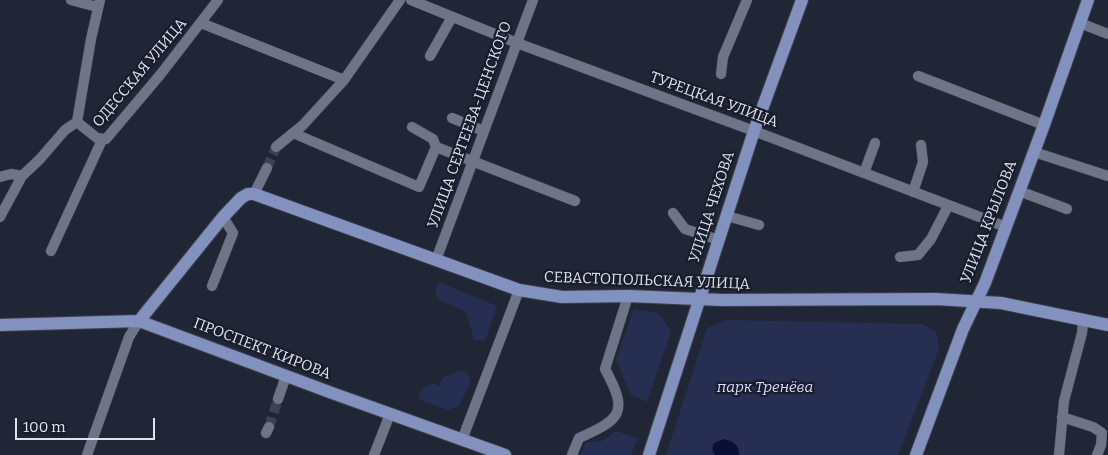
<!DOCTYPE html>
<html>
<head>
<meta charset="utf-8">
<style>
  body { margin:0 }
  #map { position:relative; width:1108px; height:455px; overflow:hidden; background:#212636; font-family:Bitter,serif }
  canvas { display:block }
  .scale { position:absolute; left:15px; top:418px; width:140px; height:22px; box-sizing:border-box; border:2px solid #dfe3ee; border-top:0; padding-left:6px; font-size:15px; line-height:18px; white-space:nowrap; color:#dfe3ee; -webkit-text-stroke:4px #181c2c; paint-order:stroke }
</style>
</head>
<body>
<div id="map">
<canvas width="1108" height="455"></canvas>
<div class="scale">100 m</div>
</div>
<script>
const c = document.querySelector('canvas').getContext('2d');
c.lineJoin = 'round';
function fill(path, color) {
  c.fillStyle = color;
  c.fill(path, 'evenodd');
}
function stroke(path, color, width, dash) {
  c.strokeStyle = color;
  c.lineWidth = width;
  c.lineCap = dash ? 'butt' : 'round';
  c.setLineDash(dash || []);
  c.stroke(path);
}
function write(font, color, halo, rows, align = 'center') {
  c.font = font + ' Bitter,serif';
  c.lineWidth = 4.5;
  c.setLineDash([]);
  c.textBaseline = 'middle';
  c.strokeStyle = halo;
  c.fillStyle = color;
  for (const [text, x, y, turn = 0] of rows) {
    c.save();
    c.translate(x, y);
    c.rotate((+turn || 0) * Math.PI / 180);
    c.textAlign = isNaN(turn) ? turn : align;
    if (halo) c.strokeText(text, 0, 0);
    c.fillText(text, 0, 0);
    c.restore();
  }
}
fill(new Path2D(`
  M 439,282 L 497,306 L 485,341 L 474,340 L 466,312 L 438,299 L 435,290 Z
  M 634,309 L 659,313 L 671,331 L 647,402 L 631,395 L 616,359 Z
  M 727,320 L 923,324 L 936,332 L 939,349 L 898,455 L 666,455 L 707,328 Z
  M 461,370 L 466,372 L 471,381 L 459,406 L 448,410 L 418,399 L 421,390 L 432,383 L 439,386 L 443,378 Z
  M 616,431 L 638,438 L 631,455 L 580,455 L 586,443 L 602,441 Z`), '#262f51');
fill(new Path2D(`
  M 724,439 C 733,441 740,446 739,455 L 715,455 C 712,451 712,448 714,443 Z`), '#0a0f33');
stroke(new Path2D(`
  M 267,168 L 276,147
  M 269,427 L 278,399`), '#3e4252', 10, [10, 5]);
const minor = new Path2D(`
  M 71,0 L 97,7
  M 411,0 L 517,43 L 754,131 L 1006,227
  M 201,23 L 344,80
  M 1080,23 L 1108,34
  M 430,56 L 452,17
  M 721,74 L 723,57 L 747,0
  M 918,76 L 1044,125
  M 452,118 L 484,131
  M 77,122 L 97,138 L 106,139 L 160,75 L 218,0
  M 77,122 L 91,39 L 100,0
  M 412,127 L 433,139 L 436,147
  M 293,133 L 419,187 L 436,147 L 575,201
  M 276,147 L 303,125 L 344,80 L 400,0
  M 1034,152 L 1108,176
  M 864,173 L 875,143
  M 0,177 L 11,174 L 22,176
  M 1019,191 L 1067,209
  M 913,192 L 923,162 L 921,145
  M 254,194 L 267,168
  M 673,213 L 685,229 L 719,240
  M 727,216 L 759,225
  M 0,217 L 22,176 L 40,159 L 65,130 L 77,122
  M 51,251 L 102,140
  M 900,257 L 918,255 L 931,239 L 948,206
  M 436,260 L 533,0
  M 212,286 L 233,233 L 223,217
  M 278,399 L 286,376
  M 1062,417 L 1093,427 L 1102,433 L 1101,445 L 1097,455
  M 266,433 L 269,427
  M 462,440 L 519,290
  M 87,455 L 129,337 L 139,321
  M 374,455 L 390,414
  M 572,455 L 579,438 C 621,419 629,413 605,369 L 628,296
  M 1059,455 L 1064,401 L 1082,333 L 1083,320`);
const major = new Path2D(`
  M 139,321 L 223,217 L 241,198 L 248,194 L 254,194 L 519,290 L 562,297 L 628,296 L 722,300 L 936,299 L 1001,303 L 1108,325
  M 0,325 L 139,321 L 332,393 L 505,455
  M 649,455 L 754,131 L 802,0
  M 916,455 L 963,329 L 985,283 L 1044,125 L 1088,0`);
stroke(minor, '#3e424f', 11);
stroke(major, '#3e424f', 14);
stroke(minor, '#6f7589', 10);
stroke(major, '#8391bf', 12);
write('15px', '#dfe3ee', '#181c2c', [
  ["ОДЕССКАЯ УЛИЦА",140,73,-50],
  ["ТУРЕЦКАЯ УЛИЦА",714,100,20],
  ["УЛИЦА СЕРГЕЕВА-ЦЕНСКОГО",470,125,-70],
  ["УЛИЦА ЧЕХОВА",712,207,-72],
  ["УЛИЦА КРЫЛОВА",989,222,-69],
  ["СЕВАСТОПОЛЬСКАЯ УЛИЦА",647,281,2],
  ["ПРОСПЕКТ КИРОВА",262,349,21]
]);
write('italic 15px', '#d6defb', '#181c2c', [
  ["парк Тренёва",765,388]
]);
</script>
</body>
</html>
